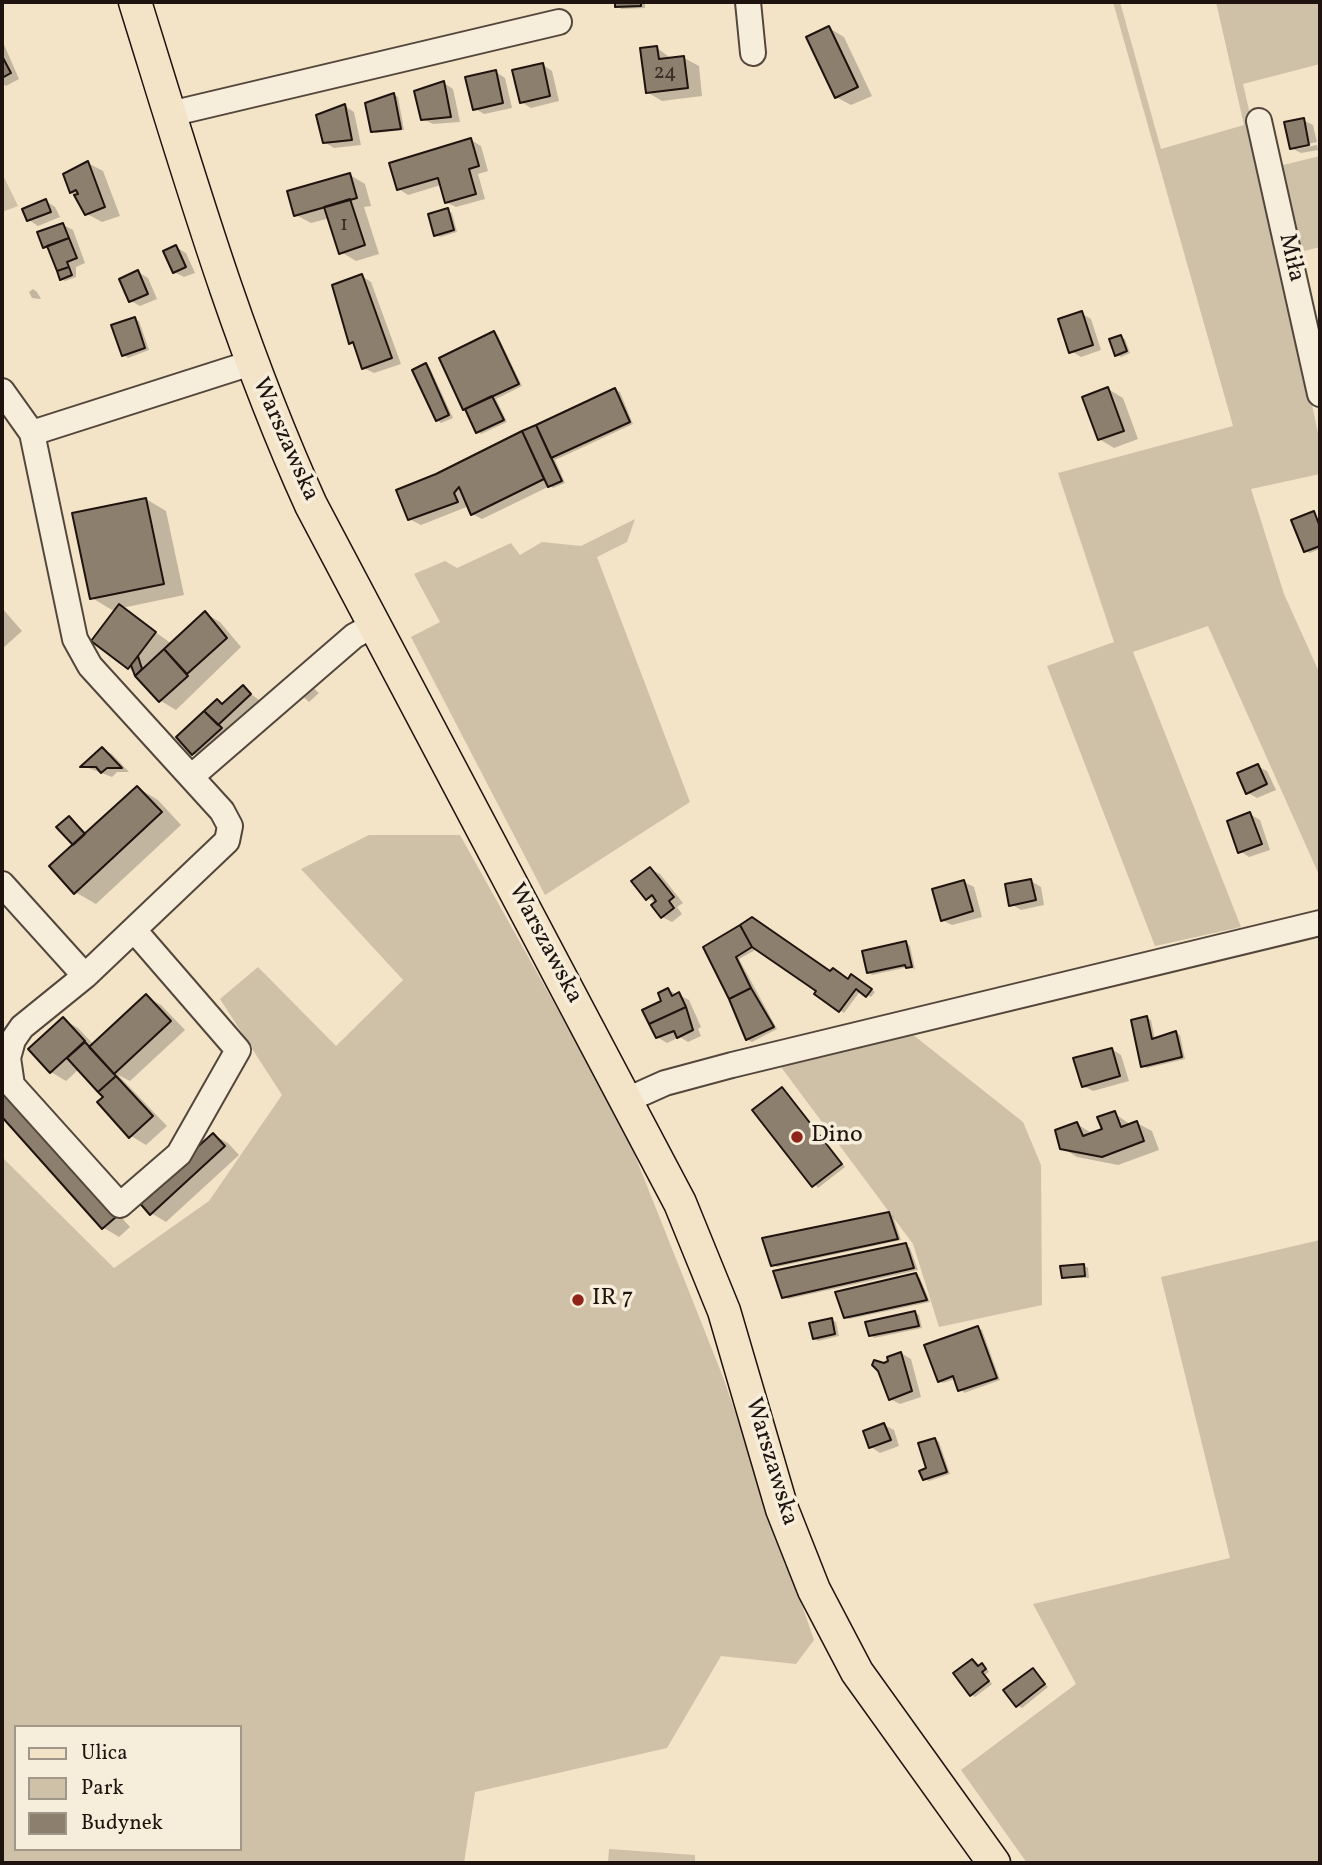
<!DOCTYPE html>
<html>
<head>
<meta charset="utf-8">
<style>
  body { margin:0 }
  #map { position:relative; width:1322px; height:1865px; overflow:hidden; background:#f3e3c7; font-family:Vollkorn,serif }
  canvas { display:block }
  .frame { position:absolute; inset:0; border:4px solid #1e130e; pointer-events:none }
  .legend { position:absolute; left:14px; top:1725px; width:228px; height:126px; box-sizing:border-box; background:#f7eddb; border:2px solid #a09689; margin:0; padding:9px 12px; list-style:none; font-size:21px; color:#1e130e }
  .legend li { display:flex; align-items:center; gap:14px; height:35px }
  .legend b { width:35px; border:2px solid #a09689 }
</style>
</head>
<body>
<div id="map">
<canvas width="1322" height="1865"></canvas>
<div class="frame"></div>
<ul class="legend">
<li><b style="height:9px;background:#f3e3c7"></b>Ulica</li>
<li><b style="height:19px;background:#cfc0a8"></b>Park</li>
<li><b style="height:19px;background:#8d7f6e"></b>Budynek</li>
</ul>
</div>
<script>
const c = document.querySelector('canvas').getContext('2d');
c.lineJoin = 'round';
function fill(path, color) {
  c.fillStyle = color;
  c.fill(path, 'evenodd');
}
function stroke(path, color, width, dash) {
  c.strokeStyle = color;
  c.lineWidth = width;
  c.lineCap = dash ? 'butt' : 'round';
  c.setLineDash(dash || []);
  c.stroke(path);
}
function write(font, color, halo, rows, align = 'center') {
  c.font = font + ' Vollkorn,serif';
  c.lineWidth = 7;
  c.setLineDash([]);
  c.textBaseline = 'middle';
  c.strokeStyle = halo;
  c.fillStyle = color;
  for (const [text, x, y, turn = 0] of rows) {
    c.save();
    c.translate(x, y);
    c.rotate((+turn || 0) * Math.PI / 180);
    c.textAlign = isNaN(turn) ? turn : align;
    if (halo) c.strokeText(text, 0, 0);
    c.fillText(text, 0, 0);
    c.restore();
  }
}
fill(new Path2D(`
  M 1113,2 L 1120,2 L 1161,149 L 1244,125 L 1216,2 L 1320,2 L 1320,64 L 1243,84 L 1263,170 L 1320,156 L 1320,247 L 1281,257 L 1320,443 L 1320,474 L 1251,489 L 1284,594 L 1320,674 L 1320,877 L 1208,626 L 1133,652 L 1241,927 L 1155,946 L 1047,666 L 1114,642 L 1058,473 L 1233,426 Z
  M 2,173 L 18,206 L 2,212 Z
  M 635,519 L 627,542 L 597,557 L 690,802 L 545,895 L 411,637 L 440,622 L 414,574 L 445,561 L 457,568 L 511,543 L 520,555 L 542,542 L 581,546 Z
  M 369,835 L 460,835 L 624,1128 L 723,1377 L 814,1640 L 796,1664 L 721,1656 L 667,1748 L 475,1792 L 464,1863 L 2,1863 L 2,1157 L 114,1268 L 209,1201 L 282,1095 L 220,999 L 258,967 L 336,1046 L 403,980 L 301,869 ZM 16,1727 L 240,1727 L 240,1849 L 16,1849 Z
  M 912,1034 L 1023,1122 L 1041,1165 L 1042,1305 L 939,1327 L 913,1244 L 781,1067 Z
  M 1320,1240 L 1320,1863 L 1027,1863 L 961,1770 L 1076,1684 L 1033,1604 L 1230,1558 L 1161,1277 Z
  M 609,1849 L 695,1855 L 695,1863 L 608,1863 Z`), '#cfc0a8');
fill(new Path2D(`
  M 617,2 L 645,2 L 645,8 L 621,9 Z
  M 829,28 L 844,37 L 872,96 L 851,105 L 836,97 Z
  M 2,40 L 19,79 L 6,86 L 2,83 Z
  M 657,48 L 672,59 L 684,58 L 699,66 L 702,96 L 662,101 L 647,92 Z
  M 543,65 L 552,71 L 559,101 L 531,108 L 521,102 Z
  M 496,72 L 505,78 L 512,108 L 484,114 L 474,108 Z
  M 444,83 L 453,89 L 460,122 L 433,124 L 423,119 Z
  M 394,95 L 398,97 L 404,130 L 377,133 L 373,131 Z
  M 345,106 L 354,112 L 361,145 L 334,148 L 324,142 Z
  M 1303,120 L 1313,125 L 1317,142 L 1297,146 L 1297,149 L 1317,145 L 1318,150 L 1301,153 L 1291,148 Z
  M 471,140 L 481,146 L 488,171 L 478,174 L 485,199 L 456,207 L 446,202 L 441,185 L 408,195 L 399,189 Z
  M 88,163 L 103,171 L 120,216 L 102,222 L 87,214 L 71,192 Z
  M 350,175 L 365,184 L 371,206 L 364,207 L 379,254 L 356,261 L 341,252 L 330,218 L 311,223 L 296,215 Z
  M 46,201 L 55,207 L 60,217 L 38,226 L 29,220 Z
  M 448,210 L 452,213 L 457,232 L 440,237 L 436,235 Z
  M 63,225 L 73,230 L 85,263 L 76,267 L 76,277 L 65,281 L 61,279 L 50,250 L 44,247 Z
  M 176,247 L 186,253 L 195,273 L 184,277 L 174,272 Z
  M 138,272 L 148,278 L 157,299 L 140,306 L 131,301 Z
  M 362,276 L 371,282 L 401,364 L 374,373 L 364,368 L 356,346 L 350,342 Z
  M 33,289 L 37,292 L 41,299 L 32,298 L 29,292 Z
  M 1081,313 L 1091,319 L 1101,350 L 1081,357 L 1071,351 Z
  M 134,319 L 139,321 L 149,350 L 128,358 L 124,355 Z
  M 494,333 L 498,336 L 522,386 L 496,399 L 507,422 L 481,434 L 477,431 Z
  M 1120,337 L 1125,339 L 1130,353 L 1121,357 L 1116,354 Z
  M 426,365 L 430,368 L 453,418 L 441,423 L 437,420 Z
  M 1108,389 L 1123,398 L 1138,439 L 1114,448 L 1099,439 Z
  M 615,390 L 620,392 L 633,424 L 555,460 L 565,483 L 553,488 L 550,486 L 482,519 L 472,514 L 469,506 L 421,525 L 411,520 L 398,491 L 437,475 L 521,433 L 526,438 Z
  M 146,499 L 166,511 L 184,595 L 122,608 L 172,644 L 205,613 L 220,622 L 241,647 L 176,710 L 161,701 L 129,668 L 118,609 L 112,610 L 92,598 Z
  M 1314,513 L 1320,522 L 1320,549 L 1310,553 L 1305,551 Z
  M 2,608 L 22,631 L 2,649 Z
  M 311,686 L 319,693 L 309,702 L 300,694 Z
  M 243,688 L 259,700 L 203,759 L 193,753 L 217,701 L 224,705 Z
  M 102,749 L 112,754 L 129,772 L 117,772 L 112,777 L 83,766 Z
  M 1257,766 L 1267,771 L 1276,790 L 1257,798 L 1248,793 Z
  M 138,788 L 158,800 L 181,825 L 96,904 L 75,892 L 75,845 L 69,818 L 88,834 Z
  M 1250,814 L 1260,820 L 1270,850 L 1249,857 L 1240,851 Z
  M 650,869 L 660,874 L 683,903 L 677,907 L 682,914 L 672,922 L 662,917 L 656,903 L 647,898 Z
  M 1031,881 L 1041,887 L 1044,905 L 1021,910 L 1011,904 Z
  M 964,882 L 974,887 L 982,917 L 952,925 L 942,920 Z
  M 752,920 L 831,973 L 848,981 L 856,978 L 875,992 L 871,997 L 861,990 L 844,1013 L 817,993 L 819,991 L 757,949 L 739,959 L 777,1029 L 752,1042 L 747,1039 L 706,947 Z
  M 906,943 L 910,946 L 915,969 L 908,967 L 872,975 L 868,972 Z
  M 668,990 L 689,1000 L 701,1027 L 698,1029 L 701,1036 L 688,1042 L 680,1037 L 667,1043 L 657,1037 Z
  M 146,997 L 161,1005 L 185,1030 L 130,1081 L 118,1075 L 167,1126 L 146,1145 L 131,1136 L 106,1097 L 79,1069 L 66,1081 L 51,1072 L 30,1049 L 63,1019 L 78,1028 L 94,1045 Z
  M 1146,1018 L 1151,1020 L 1155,1040 L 1176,1033 L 1180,1035 L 1185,1059 L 1147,1068 L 1143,1066 Z
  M 1112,1049 L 1121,1055 L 1129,1081 L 1093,1091 L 1083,1086 Z
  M 782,1089 L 845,1167 L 818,1188 L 755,1110 Z
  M 2,1091 L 16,1100 L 130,1227 L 119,1237 L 104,1228 L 2,1114 Z
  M 1114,1113 L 1131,1125 L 1137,1123 L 1152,1131 L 1159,1150 L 1118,1165 L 1077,1157 L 1062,1148 L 1077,1124 L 1093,1134 L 1104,1130 Z
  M 213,1135 L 228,1143 L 239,1155 L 166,1222 L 151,1213 Z
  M 889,1214 L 893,1216 L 901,1240 L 777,1267 L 773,1265 Z
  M 905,1245 L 910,1248 L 918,1270 L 788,1299 L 784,1296 Z
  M 1084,1266 L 1088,1268 L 1089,1278 L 1063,1277 Z
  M 915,1275 L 920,1278 L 930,1302 L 849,1319 L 845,1317 Z
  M 915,1313 L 919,1315 L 922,1328 L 874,1338 L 870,1335 Z
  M 831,1320 L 836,1322 L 839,1336 L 818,1341 L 814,1338 Z
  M 978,1328 L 982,1330 L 1000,1380 L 964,1393 L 955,1379 L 943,1383 L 939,1380 Z
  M 901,1353 L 911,1359 L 921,1397 L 900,1404 L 890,1399 L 880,1370 L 875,1365 L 879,1361 L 884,1364 Z
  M 884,1425 L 894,1430 L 899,1446 L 880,1453 L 871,1447 Z
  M 935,1439 L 939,1442 L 950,1474 L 929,1481 L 924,1479 Z
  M 973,1661 L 979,1667 L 986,1667 L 989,1672 L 985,1675 L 992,1684 L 975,1697 L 971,1695 Z
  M 1033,1670 L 1048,1687 L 1022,1708 L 1017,1705 Z`), '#0003');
const building = new Path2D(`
  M 615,2 L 641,2 L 641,6 L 615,7 Z
  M 829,26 L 858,87 L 835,98 L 806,37 Z
  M 657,46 L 659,59 L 684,56 L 688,88 L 646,93 L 640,48 Z
  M 2,56 L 11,73 L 2,78 Z
  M 543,63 L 550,96 L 520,103 L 512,70 Z
  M 496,70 L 503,103 L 473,110 L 465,77 Z
  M 444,81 L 451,117 L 421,120 L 414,91 Z
  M 394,93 L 401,129 L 371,132 L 365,103 Z
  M 345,104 L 352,140 L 323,143 L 316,115 Z
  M 1304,118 L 1309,145 L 1290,149 L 1284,122 Z
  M 471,138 L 479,166 L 469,169 L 476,194 L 445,203 L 438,178 L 397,190 L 389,163 Z
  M 88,161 L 105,207 L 85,215 L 74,195 L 78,194 L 76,190 L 70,193 L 63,174 Z
  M 350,173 L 357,198 L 294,216 L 287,191 Z
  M 46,199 L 51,212 L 27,221 L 22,209 Z
  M 350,199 L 365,245 L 339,254 L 324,207 Z
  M 448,208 L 454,230 L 434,236 L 428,214 Z
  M 63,223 L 69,238 L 43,248 L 37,232 Z
  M 69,238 L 77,258 L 67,262 L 69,267 L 57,271 L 47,246 Z
  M 176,245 L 186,267 L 173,273 L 163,251 Z
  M 69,267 L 72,275 L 60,280 L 57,271 Z
  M 138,270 L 148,294 L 129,302 L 119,279 Z
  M 362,274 L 392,358 L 362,369 L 353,342 L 349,344 L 332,285 Z
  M 1082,311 L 1093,345 L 1069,353 L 1058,319 Z
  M 135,317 L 145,348 L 122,356 L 111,325 Z
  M 494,331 L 519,384 L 463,410 L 439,358 Z
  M 1121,335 L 1127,351 L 1115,356 L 1109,339 Z
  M 426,363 L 449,415 L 436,421 L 412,370 Z
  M 1108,387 L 1124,431 L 1098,440 L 1082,397 Z
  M 615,388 L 630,422 L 551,458 L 536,425 Z
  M 492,396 L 504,420 L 476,433 L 465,409 Z
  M 536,425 L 562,481 L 548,487 L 522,431 Z
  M 522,431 L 544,479 L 471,515 L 459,487 L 454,493 L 458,502 L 408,520 L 396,490 L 436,474 Z
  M 146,498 L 164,584 L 90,599 L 72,513 Z
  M 1314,511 L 1320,527 L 1320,546 L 1304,552 L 1291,520 Z
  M 119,604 L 156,632 L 128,669 L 91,641 Z
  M 205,611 L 227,638 L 187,674 L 164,649 Z
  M 164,649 L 188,676 L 159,702 L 135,676 Z
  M 138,656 L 142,669 L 135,676 L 131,665 Z
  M 243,685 L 251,694 L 218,725 L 204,711 L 217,699 L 222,704 Z
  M 204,711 L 222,728 L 192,755 L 176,737 Z
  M 102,747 L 122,768 L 107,768 L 101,773 L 96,767 L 80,767 Z
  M 1258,764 L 1267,784 L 1246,794 L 1237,773 Z
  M 137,786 L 162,812 L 74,894 L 49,866 Z
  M 1250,812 L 1262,844 L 1238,853 L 1227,821 Z
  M 69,816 L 85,834 L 73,845 L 56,827 Z
  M 650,867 L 674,897 L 669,901 L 674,908 L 661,918 L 651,905 L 656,901 L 652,895 L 646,900 L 631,881 Z
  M 1031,879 L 1036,900 L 1009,906 L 1005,884 Z
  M 964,880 L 973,911 L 941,921 L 932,889 Z
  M 752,917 L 830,971 L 833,968 L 848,979 L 851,974 L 872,989 L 866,997 L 856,989 L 839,1012 L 814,994 L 816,991 L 752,947 L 740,925 Z
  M 740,925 L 752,947 L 736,957 L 751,988 L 729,999 L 703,947 Z
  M 906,941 L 912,967 L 906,968 L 905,965 L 867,973 L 862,951 Z
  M 668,988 L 672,996 L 679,992 L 686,1007 L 649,1024 L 642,1010 L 661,1001 L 658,993 Z
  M 751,988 L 774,1027 L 746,1040 L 729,999 Z
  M 146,994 L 171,1021 L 114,1074 L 89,1047 Z
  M 686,1007 L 693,1030 L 677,1038 L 674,1031 L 656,1038 L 649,1024 Z
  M 1147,1016 L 1152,1039 L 1176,1031 L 1182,1057 L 1141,1067 L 1131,1020 Z
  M 63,1017 L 85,1041 L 50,1073 L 28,1049 Z
  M 85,1042 L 116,1076 L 98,1092 L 67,1058 Z
  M 1112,1048 L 1120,1076 L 1082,1087 L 1073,1058 Z
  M 116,1076 L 153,1116 L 129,1138 L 97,1102 L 103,1097 L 98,1092 Z
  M 782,1087 L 842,1164 L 812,1187 L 752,1110 Z
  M 2,1090 L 116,1217 L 102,1229 L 2,1117 Z
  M 1115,1111 L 1121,1127 L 1137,1121 L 1144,1141 L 1102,1157 L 1060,1149 L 1055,1130 L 1077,1122 L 1083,1136 L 1102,1129 L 1097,1117 Z
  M 213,1133 L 225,1146 L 150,1215 L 138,1201 Z
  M 889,1212 L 898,1239 L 771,1266 L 762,1238 Z
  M 906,1243 L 914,1268 L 782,1298 L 773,1271 Z
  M 1084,1264 L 1085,1276 L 1062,1278 L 1060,1266 Z
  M 916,1273 L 927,1300 L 844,1318 L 835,1292 Z
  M 915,1311 L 919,1326 L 869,1336 L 865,1322 Z
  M 832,1318 L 835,1334 L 813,1339 L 809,1323 Z
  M 978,1326 L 997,1378 L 958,1391 L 953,1376 L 938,1382 L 924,1345 Z
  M 901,1352 L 912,1391 L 889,1400 L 878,1371 L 872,1365 L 874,1360 L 884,1363 L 888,1361 L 887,1357 Z
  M 884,1423 L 891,1440 L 869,1448 L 863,1431 Z
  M 935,1438 L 947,1472 L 923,1480 L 919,1471 L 926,1468 L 918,1443 Z
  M 972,1659 L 978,1666 L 982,1663 L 986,1669 L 982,1672 L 989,1681 L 970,1696 L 953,1673 Z
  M 1033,1668 L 1045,1684 L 1016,1707 L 1003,1690 Z`);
fill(building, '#8d7f6e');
stroke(building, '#1e130e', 2);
const minor = new Path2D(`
  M 748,2 L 753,53
  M 170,114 L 559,22
  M 1259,121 L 1320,394
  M 2,391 L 32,433 L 251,363
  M 191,777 L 354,636 L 374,625
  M 2,884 L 85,976 L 227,841 L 230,826 L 222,811 L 90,666 L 75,639 L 32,433
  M 85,976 L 22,1027 L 13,1040 L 8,1058 L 12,1085 L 120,1205 L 179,1154 L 238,1050 L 134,930
  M 627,1100 L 665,1083 L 732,1065 L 1320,923`);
const major = new Path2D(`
  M 135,2 C 188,172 237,342 311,505 L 680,1203 L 724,1311 L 782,1509 L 814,1590 L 857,1672 L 994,1863`);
stroke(minor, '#53473c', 28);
stroke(major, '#1e130e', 35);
stroke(minor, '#f7eddb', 24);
stroke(major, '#f3e3c7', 32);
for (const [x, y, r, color] of [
  [797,1137,7,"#8f2418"],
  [578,1300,7,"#8f2418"]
]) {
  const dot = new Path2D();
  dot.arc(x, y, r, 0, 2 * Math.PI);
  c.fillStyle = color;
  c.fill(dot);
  stroke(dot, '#f7eddb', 2.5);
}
write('21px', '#3a2e26', null, [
  ["24",665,74],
  ["1",344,226]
]);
write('24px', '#1e130e', '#f7eddb', [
  ["Miła",1290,258,77],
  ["Warszawska",284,440,66],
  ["Warszawska",544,944,62],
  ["Warszawska",770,1462,73]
]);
write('24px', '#1e130e', '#f7eddb', [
  ["Dino",811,1137],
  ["IR 7",592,1300]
], 'left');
</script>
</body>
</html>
